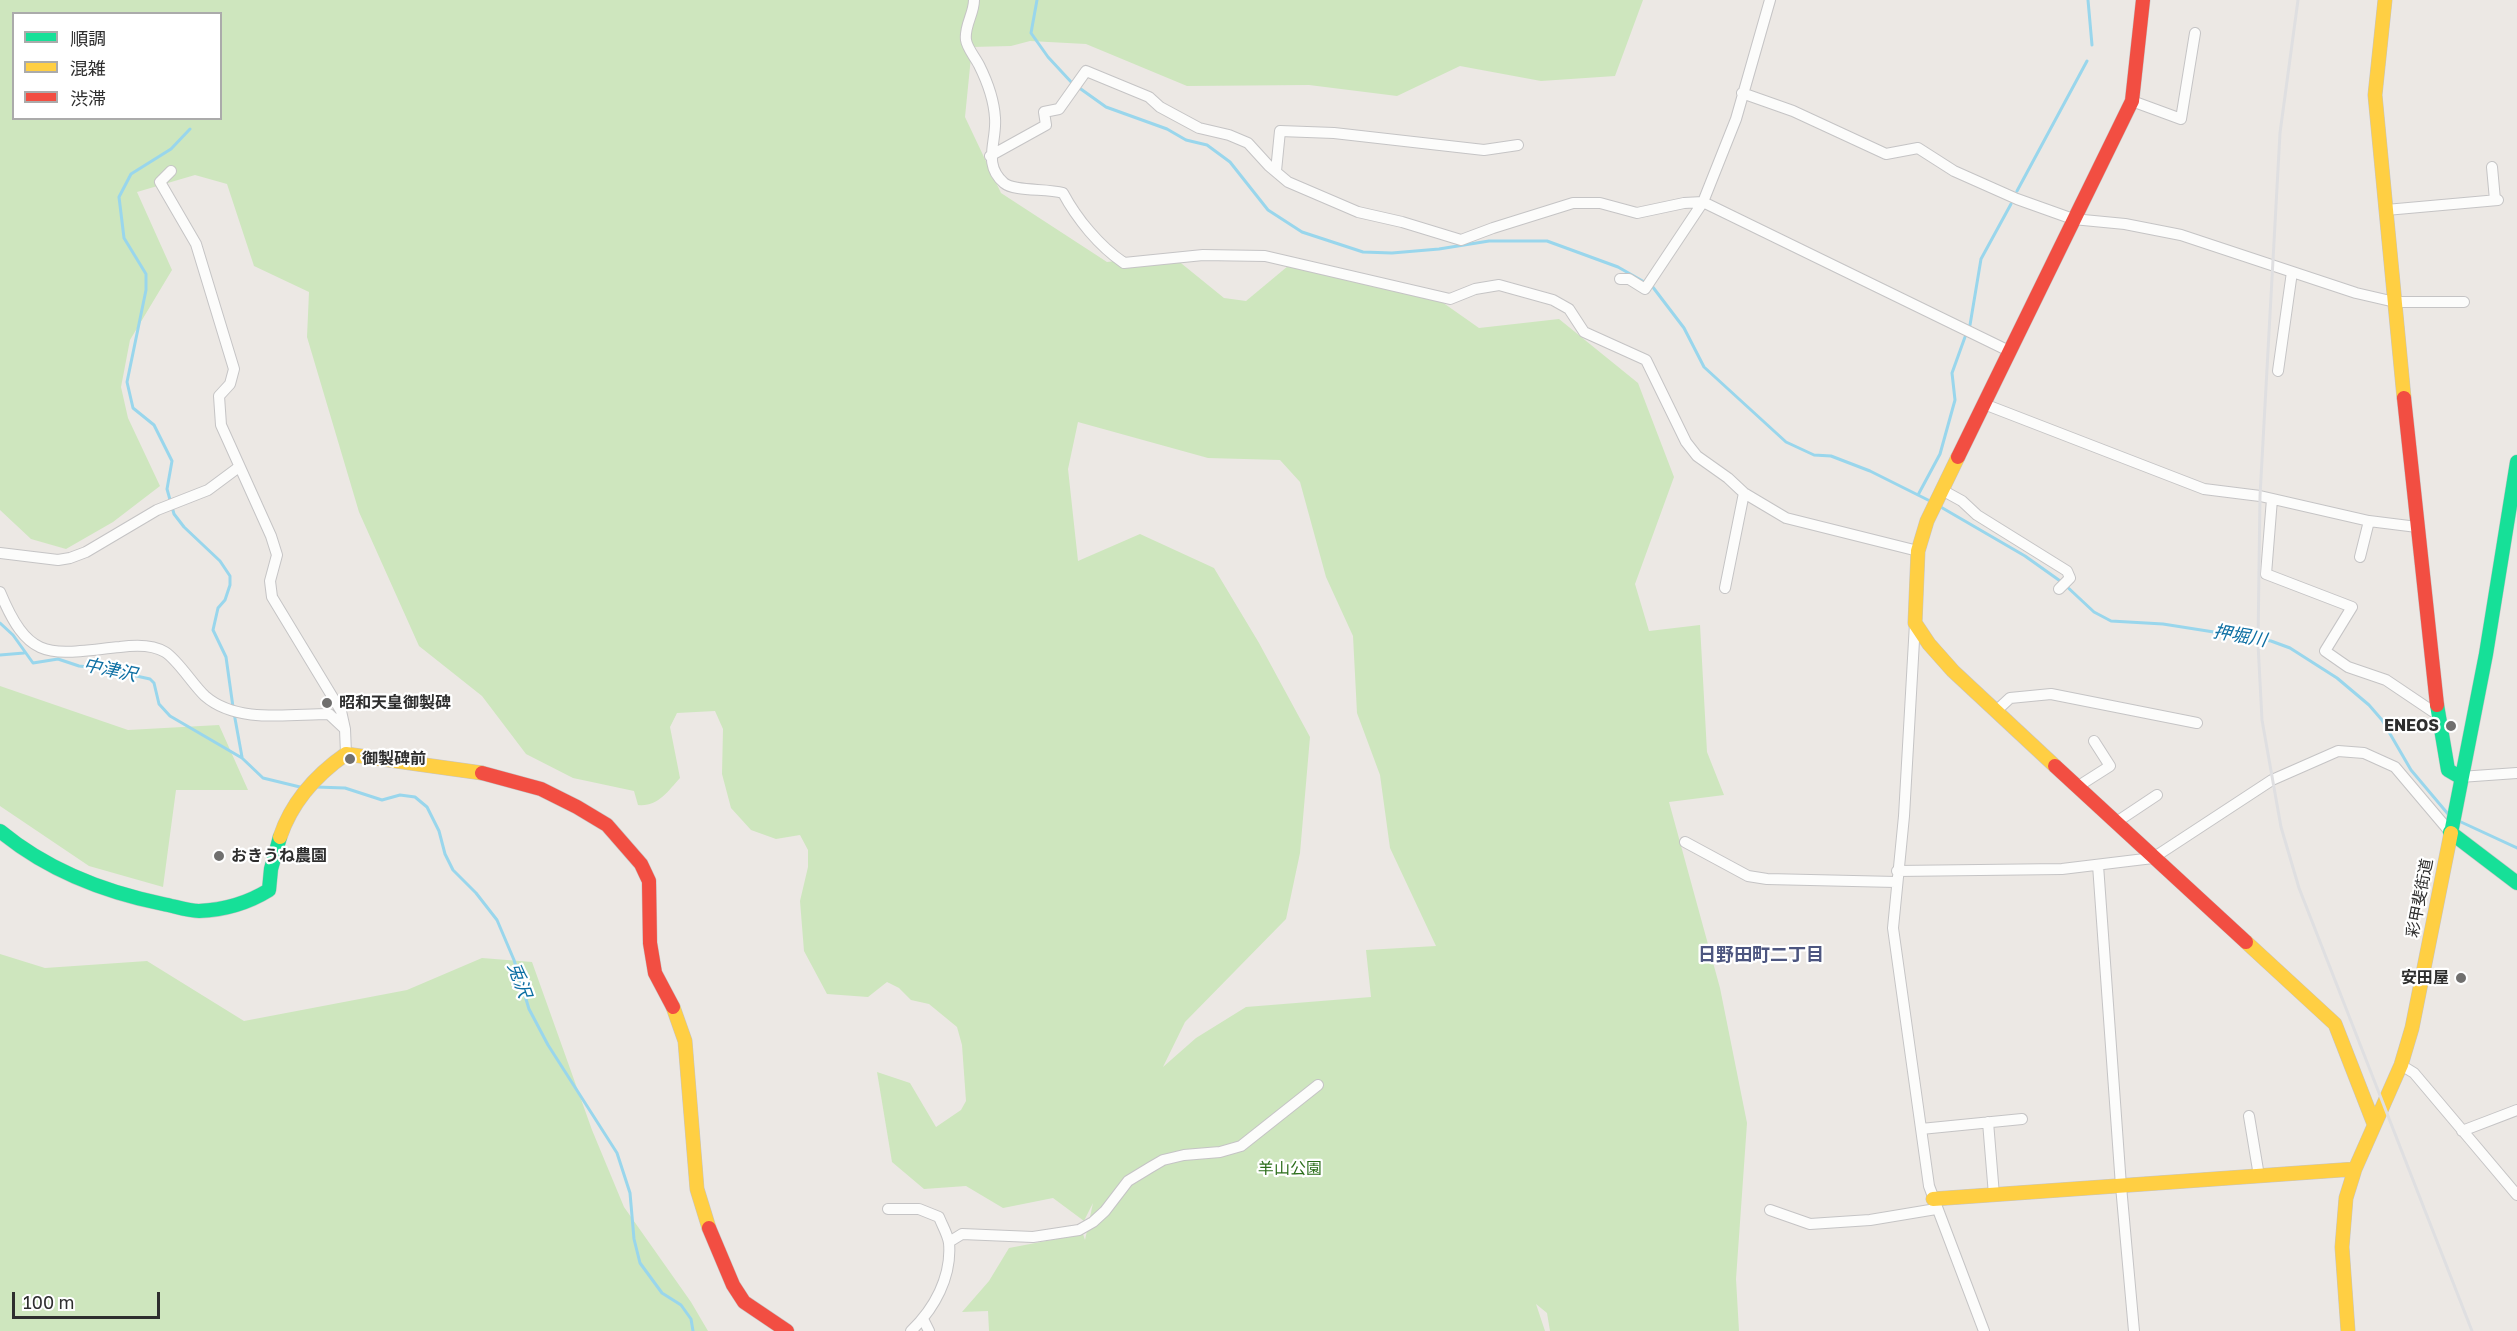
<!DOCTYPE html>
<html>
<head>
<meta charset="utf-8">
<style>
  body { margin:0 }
  #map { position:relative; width:2517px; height:1331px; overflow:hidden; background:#ece8e4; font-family:"Golos Text","Noto Sans JP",sans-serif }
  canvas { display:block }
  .legend { position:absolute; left:12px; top:12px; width:210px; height:108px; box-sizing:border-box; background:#fff; border:2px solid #ababab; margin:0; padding:8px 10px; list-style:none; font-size:18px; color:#2e2e2e }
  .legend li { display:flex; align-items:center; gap:12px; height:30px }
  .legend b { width:30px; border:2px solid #ababab }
  .scale { position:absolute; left:12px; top:1292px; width:148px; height:27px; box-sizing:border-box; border:3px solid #2e2e2e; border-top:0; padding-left:8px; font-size:18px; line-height:21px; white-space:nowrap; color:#2e2e2e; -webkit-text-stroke:4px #fff; paint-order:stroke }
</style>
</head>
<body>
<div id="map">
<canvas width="2517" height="1331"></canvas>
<ul class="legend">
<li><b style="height:8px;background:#16e098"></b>順調</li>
<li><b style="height:8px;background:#ffcf43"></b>混雑</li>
<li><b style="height:8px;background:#f24e42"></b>渋滞</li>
</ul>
<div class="scale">100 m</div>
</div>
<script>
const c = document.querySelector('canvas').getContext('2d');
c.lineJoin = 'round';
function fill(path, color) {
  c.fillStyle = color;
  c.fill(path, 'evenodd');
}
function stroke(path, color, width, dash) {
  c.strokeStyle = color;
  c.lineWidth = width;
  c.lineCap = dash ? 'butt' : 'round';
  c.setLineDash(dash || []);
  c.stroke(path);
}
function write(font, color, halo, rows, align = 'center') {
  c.font = font + ' "Golos Text","Noto Sans JP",sans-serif';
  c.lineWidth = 4.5;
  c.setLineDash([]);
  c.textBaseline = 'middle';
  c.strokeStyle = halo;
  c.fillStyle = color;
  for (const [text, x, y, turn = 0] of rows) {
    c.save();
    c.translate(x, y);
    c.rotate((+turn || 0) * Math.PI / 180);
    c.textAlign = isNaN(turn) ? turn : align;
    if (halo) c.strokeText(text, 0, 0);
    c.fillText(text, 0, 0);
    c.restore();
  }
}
fill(new Path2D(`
  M 0,0 L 1643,0 L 1615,76 L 1541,81 L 1460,66 L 1397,96 L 1309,85 L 1187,86 L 1086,44 L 1030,41 L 1011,46 L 972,47 L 965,117 L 1001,193 L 1107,262 L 1171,255 L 1224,298 L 1246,301 L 1294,261 L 1442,302 L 1479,328 L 1559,319 L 1638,383 L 1674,477 L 1635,584 L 1649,631 L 1700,625 L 1707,752 L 1724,795 L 1669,802 L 1720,988 L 1747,1123 L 1736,1279 L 1739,1331 L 1550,1331 L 1547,1313 L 1536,1304 L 1545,1331 L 989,1331 L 988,1311 L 962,1312 L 989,1281 L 1009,1248 L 1083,1234 L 1085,1240 L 1093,1203 L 1084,1221 L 1053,1198 L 1003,1208 L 966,1186 L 924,1189 L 892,1162 L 877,1072 L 910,1083 L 936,1127 L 961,1110 L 966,1101 L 962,1045 L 957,1027 L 929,1004 L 911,1000 L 899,988 L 887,982 L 868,997 L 827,994 L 804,951 L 800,901 L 808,867 L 808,850 L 800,835 L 776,839 L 751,830 L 731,808 L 722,774 L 723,729 L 715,711 L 677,713 L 670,727 L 680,778 C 667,792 658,807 638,805 L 634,791 L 573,778 L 526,754 L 482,696 L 419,646 L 359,512 L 307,337 L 309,292 L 254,266 L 227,184 L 195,175 L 137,192 L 172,270 L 130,340 L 121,387 L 128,418 L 160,486 L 113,522 L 66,549 L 31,539 L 0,510 ZM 14,14 L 220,14 L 220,118 L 14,118 ZM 1078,422 L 1208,458 L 1280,460 L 1300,482 L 1326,577 L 1353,636 L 1357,713 L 1380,775 L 1390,848 L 1436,946 L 1366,950 L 1371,997 L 1246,1007 L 1196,1038 L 1163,1067 L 1185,1022 L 1286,919 L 1300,853 L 1310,737 L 1259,643 L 1214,568 L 1140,534 L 1078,561 L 1068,469 Z
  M 0,686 L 128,730 L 219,725 L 248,790 L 176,790 L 163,887 L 89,866 L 0,806 Z
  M 0,954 L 45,968 L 147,961 L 244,1021 L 407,990 L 482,958 L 532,962 L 592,1130 L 624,1207 L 691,1302 L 708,1331 L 0,1331 Z`), '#cee6be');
stroke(new Path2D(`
  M 1037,0 L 1031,33 L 1048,57 L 1073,84
  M 2088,0 L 2092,45
  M 1078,87 L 1106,107 L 1167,129 L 1186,140 L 1207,145 L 1230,162 L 1268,210 L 1302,232 L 1363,252 L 1392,253 L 1439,249 L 1489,241 L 1547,241 L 1618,267 L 1646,283
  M 190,129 L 171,149 L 131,174 L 119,197 L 124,238 L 146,274 L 146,290 L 127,382 L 133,408 L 154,425 L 172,461 L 167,489 L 174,514 L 184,527 L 220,561 L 230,576 L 230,585 L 225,600 L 218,608 L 213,630 L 226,657 L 233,707
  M 2017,191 L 2087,61
  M 1652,286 L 1684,328 L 1704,367 L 1786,442 L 1814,455 L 1831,456 L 1870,471 L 1930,501
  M 1970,325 L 1981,259 L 2011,204
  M 1918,495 L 1940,454 L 1955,400 L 1952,373 L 1965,337
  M 1939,506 L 2025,556 L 2063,583 L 2094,612 L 2111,621 L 2163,624 L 2271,641 L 2290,648 L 2337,678 L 2369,705 L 2382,720 L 2411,770 L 2448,814
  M 0,623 L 13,635 L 33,663 L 58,659 L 79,666 L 100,668 L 150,679 L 154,683 L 159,704 L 170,716 L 242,758 L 263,778 L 300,787
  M 0,655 L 24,653
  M 234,713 L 242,757
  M 316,787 L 345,788 L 382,800 L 400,795 L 415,797 L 427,807 L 439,831 L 445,854 L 453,870 L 476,893 L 497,920 L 514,960 L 529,1009 L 548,1045 L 617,1153 L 630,1193 L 634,1239 L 640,1263 L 662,1293 L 681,1305 L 691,1319 L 693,1331
  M 2461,822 L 2517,848`), '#99d6ec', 3);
const street = new Path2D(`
  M 974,0 C 974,14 964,26 966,40 C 967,48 975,57 979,65 C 987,81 994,100 995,118 C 997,142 982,164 1004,183 C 1015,192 1046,188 1063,193 C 1077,219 1099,246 1124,263 L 1203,255 L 1265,256 L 1450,299 L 1475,289 L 1499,285 L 1553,300 L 1569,309 L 1584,332 L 1646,360 L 1686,442 L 1697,456 L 1728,478 L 1744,493 L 1786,518 L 1918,551
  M 1742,93 L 1793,111 L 1886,154 L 1918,148 L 1954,171 L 2017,199 L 2073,219 L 2125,224 L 2181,235 L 2356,293 L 2395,302 L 2464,302
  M 2132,101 L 2181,119 L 2195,33
  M 990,156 L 1046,125 L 1044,112 L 1059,109 L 1086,71 L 1149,97 L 1160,107 L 1199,128 L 1229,135 L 1248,143 L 1269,166 L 1288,182 L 1358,212 L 1402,222 L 1461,240 L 1493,228 L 1573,203 L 1600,203 L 1637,213 L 1684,203 L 1703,202 L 2009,351
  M 2492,167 L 2495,200
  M 171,171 L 160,182 L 196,244 L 234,369 L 230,384 L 219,396 L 221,425 L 271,536 L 277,555 L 270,581 L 272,597 L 341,711 L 345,729 L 346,754
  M 1276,171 L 1280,131 L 1334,133 L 1484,150 L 1518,145
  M 2386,210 L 2498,200
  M 1620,279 L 1629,279 L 1645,289 L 1703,202 L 1736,119 L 1770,0
  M 2278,371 L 2292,272
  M 1984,404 L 2204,489 L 2260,496 L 2369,521 L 2417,527
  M 1942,490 L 1962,501 L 1977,515 L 2067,571 L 2070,578 L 2059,589
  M 2272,499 L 2266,574 L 2352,607 L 2325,651 L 2348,667 L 2386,680 L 2438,715
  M 0,553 L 58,560 L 70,558 L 86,552 L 157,510 L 208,490 L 239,467
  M 2360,557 L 2369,521
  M 1725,588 L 1744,493
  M 0,592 C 30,664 50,654 120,647 C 134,645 152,644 165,652 C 178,660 193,685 205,696 C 237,724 290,714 329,714 L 345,729
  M 1915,623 L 1904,816 L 1893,928 L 1929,1186 L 1984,1331
  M 1996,711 L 2010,698 L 2051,694 L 2197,723
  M 2460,777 L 2517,773
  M 2077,787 L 2110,766 L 2094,741
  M 2115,823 L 2157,795
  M 1685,842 L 1748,876 L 1767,879 L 1896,882
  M 2098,865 L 2121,1186 L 2134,1331
  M 1897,871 L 2062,869 L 2153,858 L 2272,780 L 2338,751 L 2364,753 L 2395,767 L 2450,832
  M 2401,1065 L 2414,1073 L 2517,1195
  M 2249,1116 L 2259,1176
  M 1988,1122 L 1994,1195
  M 1921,1129 L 2022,1119
  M 2462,1131 L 2517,1110
  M 888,1209 L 919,1209 L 939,1217 C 942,1225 948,1235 949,1243 C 952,1277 934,1309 911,1331
  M 1770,1210 L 1810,1224 L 1870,1220 L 1936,1209
  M 949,1242 L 962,1234 L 1033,1237 L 1079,1230 L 1093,1222 L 1105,1211 L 1128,1181 L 1151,1167 L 1163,1160 L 1184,1155 L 1220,1152 L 1241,1146 L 1318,1085
  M 923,1319 L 929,1331`);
const fast = new Path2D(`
  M 2437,705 L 2448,770 L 2460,777
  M 0,831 C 47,870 104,892 163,904 C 174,906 188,911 199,911 C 224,910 248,903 269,890 L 271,869 L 280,837
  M 2450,832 L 2517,883
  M 2451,833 L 2486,654 L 2517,462`);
const slow = new Path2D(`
  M 2385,0 L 2375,95 L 2404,398
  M 1958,457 L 1927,521 L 1918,551 L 1915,623 L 1929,644 L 1953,671 L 2055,766
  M 280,837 C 292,801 316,775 346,754 L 482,773
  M 2246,942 L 2335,1024 L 2374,1124
  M 673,1007 L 685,1041 L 697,1189 L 709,1228
  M 1933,1199 L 2355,1169
  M 2348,1331 L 2342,1247 L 2346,1198 L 2355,1169 L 2401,1065 L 2412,1028 L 2451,833`);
const jam = new Path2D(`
  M 2404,398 L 2437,705
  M 1958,457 L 2132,101 L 2143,0
  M 2055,766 L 2246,942
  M 482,773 L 541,789 L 577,807 L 607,825 L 641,864 L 649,881 L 650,943 L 655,973 L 673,1007
  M 709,1228 L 733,1285 L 744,1302 L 787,1331`);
stroke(street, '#c5c4c5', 12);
stroke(fast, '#c5c4c5', 15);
stroke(slow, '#c5c4c5', 15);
stroke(jam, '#c5c4c5', 15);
stroke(street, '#fcfcfb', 10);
stroke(fast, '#16e098', 14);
stroke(slow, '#ffcf43', 14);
stroke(jam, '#f24e42', 14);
stroke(new Path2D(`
  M 2298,0 L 2280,133 L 2260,496 L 2258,644 L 2262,720 L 2281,827 L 2299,888 L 2472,1331`), '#dfdfe1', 3);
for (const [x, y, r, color] of [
  [327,703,6,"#706f6e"],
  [2451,726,6,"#706f6e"],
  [350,759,6,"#706f6e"],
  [219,856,6,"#706f6e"],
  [2461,978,6,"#706f6e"]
]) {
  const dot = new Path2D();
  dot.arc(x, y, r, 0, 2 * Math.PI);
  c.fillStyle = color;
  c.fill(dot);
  stroke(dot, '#fff', 2);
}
write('bold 16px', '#2e2e2e', '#fff', [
  ["昭和天皇御製碑",339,703],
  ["ENEOS",2439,726,"right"],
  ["御製碑前",362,759],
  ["おきうね農園",231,856],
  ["安田屋",2449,978,"right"]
], 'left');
write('16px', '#2e2e2e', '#fff', [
  ["彩甲斐街道",2420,898,-79]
]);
write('16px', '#2c6e1b', '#fff', [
  ["羊山公園",1290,1169]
]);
write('italic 18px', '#0d6fa3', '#fff', [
  ["押堀川",2240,636,10],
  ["中津沢",110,670,12],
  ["兎沢",519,980,70]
]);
write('bold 18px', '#4d5680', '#fff', [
  ["日野田町二丁目",1761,955]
]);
</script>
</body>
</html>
